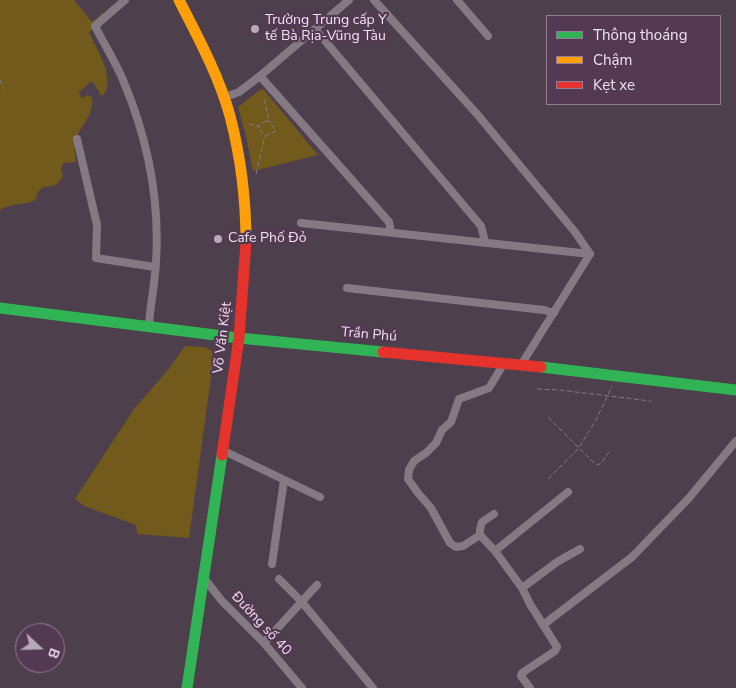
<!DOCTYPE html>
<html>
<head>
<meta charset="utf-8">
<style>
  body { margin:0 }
  #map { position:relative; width:736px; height:688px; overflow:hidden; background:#4d3f4c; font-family:"Nunito Sans",sans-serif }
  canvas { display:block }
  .legend { position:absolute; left:546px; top:15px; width:175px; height:90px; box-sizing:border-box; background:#533952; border:1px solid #937d92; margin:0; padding:6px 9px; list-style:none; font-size:15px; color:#f2e2f1 }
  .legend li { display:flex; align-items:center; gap:10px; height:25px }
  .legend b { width:25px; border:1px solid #937d92 }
  .north { position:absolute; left:15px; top:623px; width:50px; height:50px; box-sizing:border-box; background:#533952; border:1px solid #937d92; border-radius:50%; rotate:111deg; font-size:14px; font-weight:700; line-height:20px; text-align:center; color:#f2e2f1 }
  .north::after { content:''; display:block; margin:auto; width:18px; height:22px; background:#b8a9b7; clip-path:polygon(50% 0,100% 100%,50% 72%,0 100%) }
</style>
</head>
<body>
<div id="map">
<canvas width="736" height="688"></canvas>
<ul class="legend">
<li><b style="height:6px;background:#30b455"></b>Thông thoáng</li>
<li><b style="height:6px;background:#ff9f0a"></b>Chậm</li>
<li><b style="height:6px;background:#e5322d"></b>Kẹt xe</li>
</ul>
<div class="north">B</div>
</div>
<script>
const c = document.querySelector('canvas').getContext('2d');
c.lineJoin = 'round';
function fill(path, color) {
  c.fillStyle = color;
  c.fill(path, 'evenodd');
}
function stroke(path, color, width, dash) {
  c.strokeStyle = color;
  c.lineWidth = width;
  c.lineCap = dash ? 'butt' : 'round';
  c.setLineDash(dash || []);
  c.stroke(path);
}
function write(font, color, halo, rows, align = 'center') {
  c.font = font + ' "Nunito Sans",sans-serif';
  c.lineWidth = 4.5;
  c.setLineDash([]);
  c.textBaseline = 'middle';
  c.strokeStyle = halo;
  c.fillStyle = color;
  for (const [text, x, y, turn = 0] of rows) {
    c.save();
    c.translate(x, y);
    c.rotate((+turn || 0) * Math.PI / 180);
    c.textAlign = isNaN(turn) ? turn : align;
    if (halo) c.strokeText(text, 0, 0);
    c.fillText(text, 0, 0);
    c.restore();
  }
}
fill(new Path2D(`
  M 0,0 L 74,0 L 92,22 L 103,13 L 107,21 L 89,32 L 94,42 L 92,44 L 94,43 C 101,56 114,80 104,95 L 101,95 L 93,82 L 90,82 L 79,92 L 80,96 L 83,98 L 87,95 L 92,97 C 95,115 80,125 75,142 C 74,148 75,155 76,162 L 64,163 L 61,168 L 63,177 C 57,185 53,187 43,187 L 38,192 L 35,200 C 24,206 12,202 0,210 Z
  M 261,89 L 264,90 L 318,155 L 253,171 L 246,136 L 238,107 Z
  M 185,346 L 205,347 L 212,351 L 213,363 L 189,538 L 137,534 L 136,525 L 84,506 L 75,499 L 134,409 L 168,370 Z`), '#72591c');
stroke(new Path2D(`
  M 0,80 L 4,89
  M 264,99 L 269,120
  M 266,121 L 269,121 L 276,131 L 265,136 L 261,132 L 258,126 Z
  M 249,124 L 258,126
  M 256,174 L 265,136
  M 537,389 L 559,390 L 651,401
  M 548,417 L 594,463 L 598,465 L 602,462 L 609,452
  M 548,479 L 578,449 L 596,420 L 612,386`), '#847a84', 1, [5, 2.5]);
stroke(new Path2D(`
  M 125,0 L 95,26 C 104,44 115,61 123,80 C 147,137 160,200 156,262 C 155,284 150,305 149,326
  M 374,0 L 477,114 L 575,232 L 590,254
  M 457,0 L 488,36
  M 315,29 L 481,226 L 485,242
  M 260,76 L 389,222 L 391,232
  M 223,98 L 239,92 L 260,76 L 349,0
  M 77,139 L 97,225 L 96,258 L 155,267
  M 301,223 L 590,254
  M 347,288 L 544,310 L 554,313
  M 521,365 L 590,254
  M 222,450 L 320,497
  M 494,514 L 482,522 L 480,529 L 480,535 L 495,551 L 522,588 L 530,604 L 557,647 L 555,651 L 522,673 L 521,676 L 530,688
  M 480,535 L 463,546 L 456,547 L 450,543 L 431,508 L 418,493 L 408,479 L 409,470 L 414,461 L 426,453 L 436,443 L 442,430 L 451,422 L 459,399 L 489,388 L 504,363
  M 495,551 L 568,492
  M 272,564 L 284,480
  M 203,577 L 222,601 L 264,643 L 302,688
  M 279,579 L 301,601 L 373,688
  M 522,588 L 557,562 L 580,549
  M 543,625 L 632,557 L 689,498 L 736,441
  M 264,643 L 317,585`), '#857a84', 8);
stroke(new Path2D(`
  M 0,308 L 239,338 L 383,352
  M 541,367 L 736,390
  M 187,688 L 222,455`), '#30b455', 11);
stroke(new Path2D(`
  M 179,0 C 198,37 219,76 230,116 C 241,158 246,199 246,242`), '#ff9f0a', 11);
stroke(new Path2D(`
  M 383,352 L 541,367
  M 222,455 L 239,338 L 246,242`), '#e5322d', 11);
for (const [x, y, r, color] of [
  [255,29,5,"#b8a9b7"],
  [218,239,5,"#b8a9b7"]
]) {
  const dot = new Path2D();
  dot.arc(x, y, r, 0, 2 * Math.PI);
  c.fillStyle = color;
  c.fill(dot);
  stroke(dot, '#533952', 2);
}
write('14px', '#f2e2f1', '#533952', [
  ["Trường Trung cấp Y",265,21],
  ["tế Bà Rịa-Vũng Tàu",265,37],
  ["Cafe Phố Đỏ",228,239]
], 'left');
write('14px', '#f2e2f1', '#533952', [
  ["Trần Phú",369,335,5],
  ["Võ Văn Kiệt",223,338,-83],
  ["Đường số 40",261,624,47]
]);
</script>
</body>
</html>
